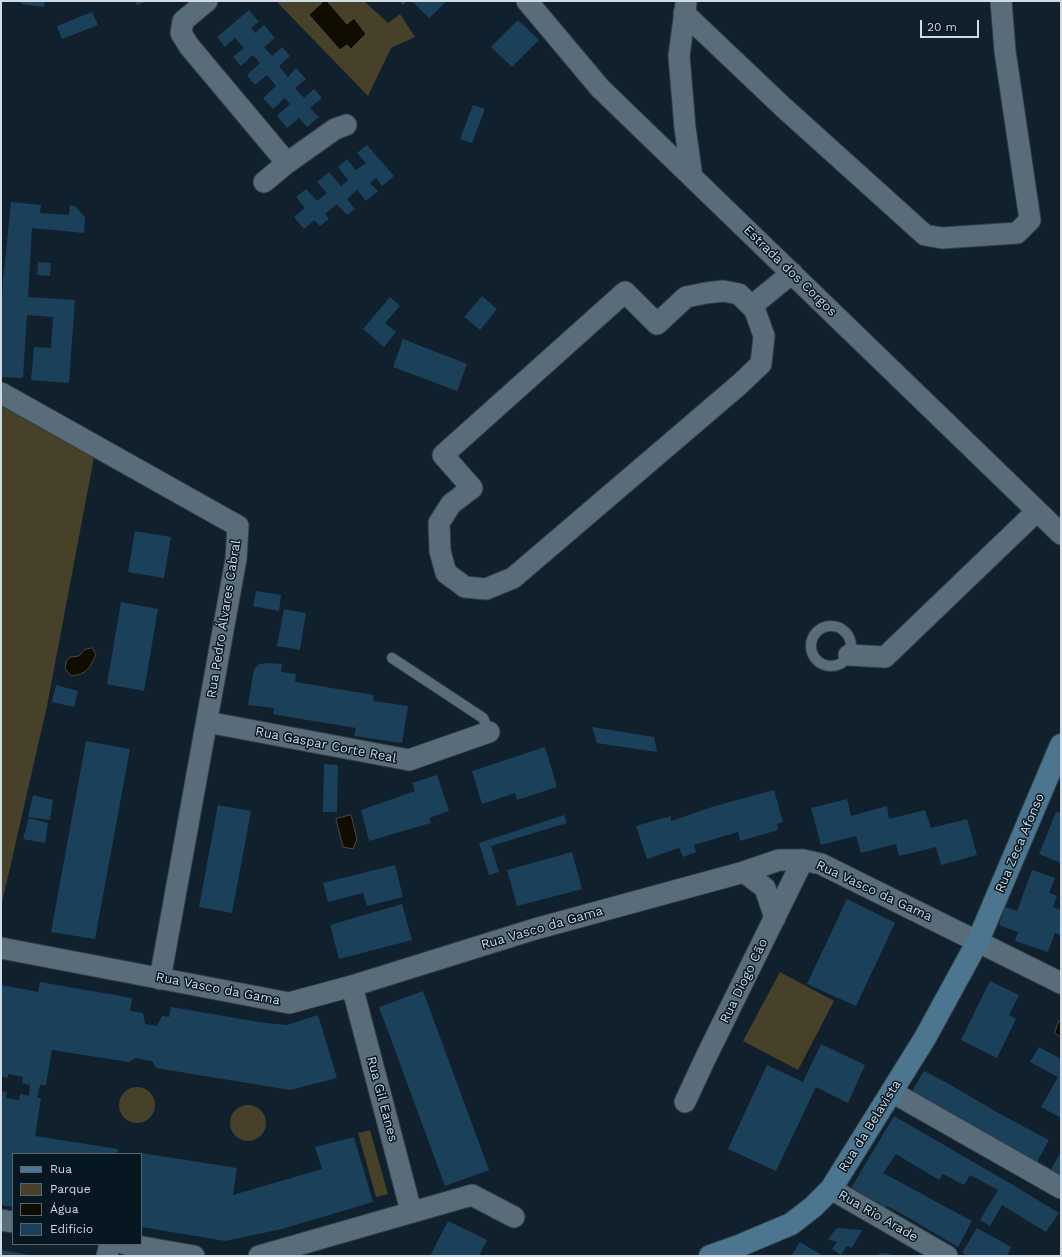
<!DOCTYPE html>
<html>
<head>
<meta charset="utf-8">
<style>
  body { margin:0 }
  #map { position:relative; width:1062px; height:1257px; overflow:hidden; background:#10202c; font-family:"Work Sans",sans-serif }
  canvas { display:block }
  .frame { position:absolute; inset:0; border:2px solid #d0dbe3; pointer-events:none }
  .legend { position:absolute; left:12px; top:1153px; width:130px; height:92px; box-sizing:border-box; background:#071722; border:1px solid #57656f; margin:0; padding:5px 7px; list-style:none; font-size:12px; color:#d0dbe3 }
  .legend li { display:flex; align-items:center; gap:8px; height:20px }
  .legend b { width:20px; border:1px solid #57656f }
  .scale { position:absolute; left:920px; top:20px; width:59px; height:18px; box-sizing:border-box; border:2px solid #d0dbe3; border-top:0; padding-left:5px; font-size:12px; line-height:14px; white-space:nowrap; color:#d0dbe3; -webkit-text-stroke:3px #071722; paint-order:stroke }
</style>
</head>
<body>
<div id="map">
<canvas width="1062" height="1257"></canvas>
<div class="frame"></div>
<ul class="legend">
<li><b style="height:5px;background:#4c7590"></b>Rua</li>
<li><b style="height:11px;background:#464128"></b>Parque</li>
<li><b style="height:11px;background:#110c00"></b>Água</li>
<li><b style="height:11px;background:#1b415a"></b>Edifício</li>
</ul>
<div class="scale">20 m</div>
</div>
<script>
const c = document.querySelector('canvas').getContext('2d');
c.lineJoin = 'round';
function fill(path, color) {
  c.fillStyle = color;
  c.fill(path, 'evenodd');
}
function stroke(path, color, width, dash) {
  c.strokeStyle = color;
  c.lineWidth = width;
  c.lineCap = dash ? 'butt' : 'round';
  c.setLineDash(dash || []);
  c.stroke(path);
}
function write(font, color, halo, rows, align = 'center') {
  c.font = font + ' "Work Sans",sans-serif';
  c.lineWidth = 3;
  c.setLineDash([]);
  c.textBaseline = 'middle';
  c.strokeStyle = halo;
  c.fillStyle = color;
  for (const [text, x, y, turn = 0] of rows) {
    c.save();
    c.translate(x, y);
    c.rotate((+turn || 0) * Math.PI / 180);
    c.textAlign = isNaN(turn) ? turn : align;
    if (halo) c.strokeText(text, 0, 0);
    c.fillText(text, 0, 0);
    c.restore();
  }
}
fill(new Path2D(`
  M 276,1 L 364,1 L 388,23 L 400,14 L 415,37 L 391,48 L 368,96 Z
  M 1,406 L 95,452 L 47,706 L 1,907 Z
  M 780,972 L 834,1001 L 798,1070 L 743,1041 Z
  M119 1105a18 18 0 1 1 36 0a18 18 0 1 1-36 0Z
  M230 1123a18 18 0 1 1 36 0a18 18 0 1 1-36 0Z
  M 370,1130 L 388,1194 L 376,1197 L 358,1133 Z`), '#464128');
const water = new Path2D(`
  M 324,1 L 327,1 L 347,24 L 354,18 L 366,34 L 351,49 L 347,45 L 340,50 L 309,15 Z
  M 92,648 L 96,654 C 90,668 87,674 71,676 L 65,668 L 66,662 L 70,657 L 79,656 L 84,650 Z
  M 351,815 L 357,839 L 353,849 L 343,847 L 336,819 Z
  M 1059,1021 L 1061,1022 L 1061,1037 L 1055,1033 Z`);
fill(water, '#110c00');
stroke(water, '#4a4a44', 1);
fill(new Path2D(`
  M 19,1 L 45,1 L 44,7 L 22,4 Z
  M 135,1 L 148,1 L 137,5 Z
  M 399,1 L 407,1 L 403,5 Z
  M 412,1 L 447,1 L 429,18 Z
  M 249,10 L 259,22 L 251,28 L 255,33 L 264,25 L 275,38 L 264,47 L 272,56 L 282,47 L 290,56 L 279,66 L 288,77 L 296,68 L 306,79 L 295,88 L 304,98 L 314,89 L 322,98 L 310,108 L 319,117 L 307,127 L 299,118 L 287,128 L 277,116 L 290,104 L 285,98 L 273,109 L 263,98 L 276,86 L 267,75 L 255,85 L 247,75 L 260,63 L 253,55 L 241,66 L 233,57 L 244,48 L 235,38 L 225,47 L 217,37 Z
  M 92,12 L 98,25 L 62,39 L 57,26 Z
  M 518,20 L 539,40 L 512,67 L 491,47 Z
  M 473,105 L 485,109 L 472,143 L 460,139 Z
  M 367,145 L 394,176 L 382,186 L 376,178 L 370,183 L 378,191 L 366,201 L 357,190 L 347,199 L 355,209 L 347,215 L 337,204 L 325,214 L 329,219 L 320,226 L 314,220 L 304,229 L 294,217 L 305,208 L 296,197 L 306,189 L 317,201 L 327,193 L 317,182 L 329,172 L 341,186 L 348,180 L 338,167 L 347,159 L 356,170 L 366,163 L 357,153 Z
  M 11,202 L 41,205 L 40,213 L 69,215 L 70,205 L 75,206 L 85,217 L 84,233 L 32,228 L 28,297 L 75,300 L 69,383 L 31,380 L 34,347 L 51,348 L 53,317 L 27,315 L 23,378 L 1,377 L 1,317 L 3,281 Z
  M 38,262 L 51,263 L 50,276 L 37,275 Z
  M 482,296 L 497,309 L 480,330 L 464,317 Z
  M 390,297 L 400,306 L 385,323 L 396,332 L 384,347 L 363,329 Z
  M 403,339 L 467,364 L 457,391 L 393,367 Z
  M 135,531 L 171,537 L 164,578 L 128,572 Z
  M 256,591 L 281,595 L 279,611 L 253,606 Z
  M 121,602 L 158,609 L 144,691 L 107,684 Z
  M 284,609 L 306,613 L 300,650 L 277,646 Z
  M 269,663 L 282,664 L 281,672 L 296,674 L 295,682 L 374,695 L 373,701 L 408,706 L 402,743 L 354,736 L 356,728 L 289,717 L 273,714 L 274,708 L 248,705 L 254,669 L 259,664 Z
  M 56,685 L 78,691 L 74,707 L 52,702 Z
  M 592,727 L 654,737 L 657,752 L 597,743 Z
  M 86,741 L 130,749 L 95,939 L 51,932 Z
  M 545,747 L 557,787 L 517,800 L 515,793 L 482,804 L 472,771 Z
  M 324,764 L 338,765 L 337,812 L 323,812 Z
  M 437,775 L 449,811 L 429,818 L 431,823 L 369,841 L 361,810 L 415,791 L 412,783 Z
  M 774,790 L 783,822 L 777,824 L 778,830 L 740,841 L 738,832 L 694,845 L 696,852 L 683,857 L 679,848 L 647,859 L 636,826 L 671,816 L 671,821 L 715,806 Z
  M 33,795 L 53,800 L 50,820 L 28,817 Z
  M 847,799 L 851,816 L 887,806 L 889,819 L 925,810 L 931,828 L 967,819 L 977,855 L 941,865 L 936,847 L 899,856 L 896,844 L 861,853 L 856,836 L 821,845 L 811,808 Z
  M 218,805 L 251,811 L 232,913 L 199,907 Z
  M 1056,812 L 1061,813 L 1061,863 L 1039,854 Z
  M 564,815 L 567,823 L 491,846 L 499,872 L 489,875 L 479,843 Z
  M 29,818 L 48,823 L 45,843 L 23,839 Z
  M 572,852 L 582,889 L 517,906 L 507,870 Z
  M 395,865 L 403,897 L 367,906 L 363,893 L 328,902 L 323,883 Z
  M 1032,870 L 1055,878 L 1049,893 L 1057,896 L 1053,907 L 1061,910 L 1061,935 L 1055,933 L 1048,952 L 1015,941 L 1018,932 L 999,925 L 1005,907 L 1017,911 Z
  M 847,899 L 895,923 L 856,1006 L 807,984 Z
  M 402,904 L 412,940 L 339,959 L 330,925 Z
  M 990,981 L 1019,995 L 1009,1015 L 1016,1019 L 997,1058 L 961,1040 Z
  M 40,982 L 132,998 L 130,1011 L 143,1013 L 145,1024 L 157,1026 L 162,1016 L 169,1017 L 171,1007 L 265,1023 L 287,1025 L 318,1015 L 337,1078 L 290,1090 L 156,1068 L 152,1061 L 145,1060 L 136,1058 L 129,1062 L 52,1050 L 46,1085 L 40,1085 L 37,1098 L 41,1098 L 35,1136 L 118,1149 L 117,1154 L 13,1154 L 13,1207 L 1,1205 L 1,1091 L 7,1092 L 6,1098 L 19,1100 L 20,1094 L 29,1096 L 30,1085 L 22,1083 L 23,1077 L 8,1074 L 8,1078 L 1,1077 L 1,990 L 2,985 L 38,992 Z
  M 423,991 L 489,1170 L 445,1186 L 379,1007 Z
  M 821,1044 L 865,1065 L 848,1103 L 816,1087 L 776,1171 L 728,1149 L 767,1065 L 803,1082 Z
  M 1039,1047 L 1061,1059 L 1061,1118 L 1041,1107 L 1058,1077 L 1030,1062 Z
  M 924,1071 L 949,1084 L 1000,1114 L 1049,1140 L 1035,1166 L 910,1095 Z
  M 894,1116 L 1013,1185 L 1059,1213 L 1046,1232 L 1002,1205 L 990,1226 L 980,1220 L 998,1190 L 970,1175 L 964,1185 L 943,1174 L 939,1180 L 896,1154 L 883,1173 L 972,1221 L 958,1247 L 907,1217 L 887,1206 L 886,1208 L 851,1188 Z
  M 354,1137 L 373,1202 L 282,1229 L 225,1241 L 141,1227 L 141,1153 L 237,1168 L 233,1195 L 322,1169 L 315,1147 Z
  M 1061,1152 L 1061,1180 L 1049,1173 Z
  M 448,1221 L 487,1240 L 479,1256 L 430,1256 Z
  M 837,1228 L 862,1230 L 852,1248 L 847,1246 L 841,1255 L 832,1249 L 837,1242 L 828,1239 Z
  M 977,1228 L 1011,1247 L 1007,1256 L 968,1256 L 962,1253 Z
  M 800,1242 L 823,1256 L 791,1256 Z
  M 1,1250 L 31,1255 L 31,1256 L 1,1256 Z
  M 886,1253 L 896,1256 L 875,1256 L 879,1254 Z`), '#1b415a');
const lane = new Path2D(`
  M811 646a20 20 0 1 1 40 0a20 20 0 1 1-40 0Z
  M 392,658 L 483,718 L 489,732`);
const street = new Path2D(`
  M 207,1 L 183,21 L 181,33 L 189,46 L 287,163 L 264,182
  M 527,1 L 600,88 L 1061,534
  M 686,3 L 679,56 L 685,128 L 692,177
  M 684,13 L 783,107 L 925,235 L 942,238 L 1017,233 L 1030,220 L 1005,51 L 1001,1
  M 287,163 L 335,129 L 346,125
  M 754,309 L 739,294 L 723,291 L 706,293 L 686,297 L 657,324 L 625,292 L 443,455 L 472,488 L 451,504 L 439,523 L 440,551 L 446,573 L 465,587 L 486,589 L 513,578 L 740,384 L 761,364 L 764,336 L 753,305 L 792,273
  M 1,393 L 238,526 L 236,559 L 160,979
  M 849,655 L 885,657 L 1037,511
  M 207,722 L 409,760 L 489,732
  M 744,872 L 765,888 L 775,918
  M 1,948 L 289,1003 L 352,986 L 535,929 L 744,872 L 779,860 L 803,860 L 821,864 L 1061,983
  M 352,986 L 411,1211
  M 892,1092 L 1061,1188
  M 685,1102 L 705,1059 L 803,860
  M 831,1189 L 947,1256
  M 1,1220 L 13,1222
  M 125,1244 L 194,1256
  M 107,1256 L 110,1244
  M 259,1256 L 472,1195 L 514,1217`);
const secondary = new Path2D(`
  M 710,1256 L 741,1245 L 791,1224 L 813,1207 L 831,1189 L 925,1038 L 978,941 L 1061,745`);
stroke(lane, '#323c46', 12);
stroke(street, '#323c46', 23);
stroke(secondary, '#323c46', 24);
stroke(lane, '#596c7a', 10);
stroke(street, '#596c7a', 21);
stroke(secondary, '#4c7590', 22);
write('13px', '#d0dbe3', '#071722', [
  ["Estrada dos Corgos",790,271,44],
  ["Rua Pedro Álvares Cabral",224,619,-81],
  ["Rua Gaspar Corte Real",326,745,11],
  ["Rua Zeca Afonso",1020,843,-67],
  ["Rua Vasco da Gama",874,891,25],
  ["Rua Vasco da Gama",542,928,-16],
  ["Rua Diogo Cão",744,981,-64],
  ["Rua Vasco da Gama",218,989,11],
  ["Rua Gil Eanes",382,1099,75],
  ["Rua da Belavista",870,1126,-58],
  ["Rua Rio Arade",878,1216,30]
]);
</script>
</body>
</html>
